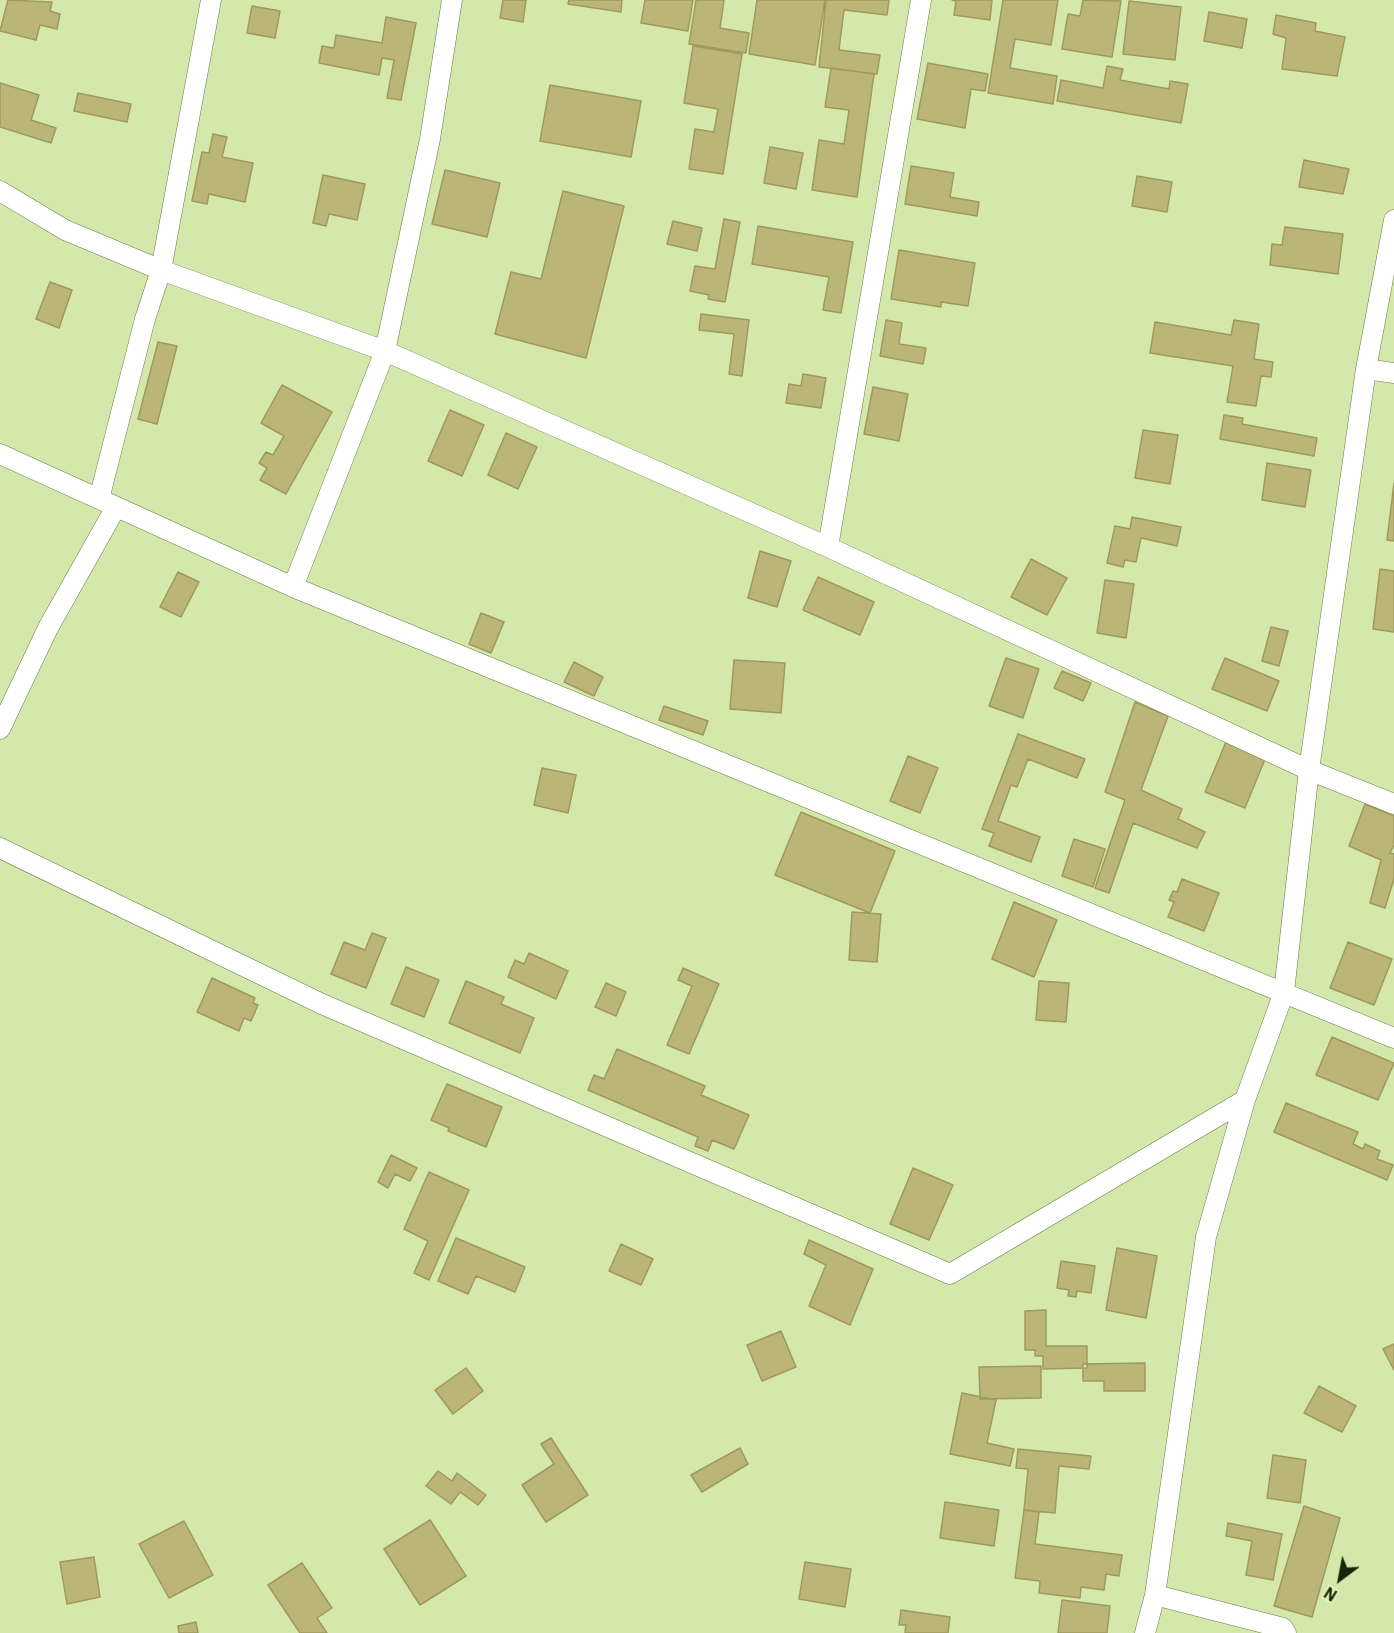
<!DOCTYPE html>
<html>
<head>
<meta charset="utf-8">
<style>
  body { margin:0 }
  #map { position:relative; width:1394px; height:1633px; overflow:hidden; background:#d4e8ac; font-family:"IBM Plex Sans",sans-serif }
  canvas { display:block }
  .north { position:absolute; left:1310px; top:1549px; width:60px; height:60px; -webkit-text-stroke:4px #e1f5b8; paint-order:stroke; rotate:212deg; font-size:16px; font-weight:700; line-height:24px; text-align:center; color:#1c230b }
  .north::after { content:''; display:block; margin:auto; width:21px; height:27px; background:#1c230b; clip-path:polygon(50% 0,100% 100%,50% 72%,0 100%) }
</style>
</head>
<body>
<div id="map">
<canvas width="1394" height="1633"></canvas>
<div class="north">N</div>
</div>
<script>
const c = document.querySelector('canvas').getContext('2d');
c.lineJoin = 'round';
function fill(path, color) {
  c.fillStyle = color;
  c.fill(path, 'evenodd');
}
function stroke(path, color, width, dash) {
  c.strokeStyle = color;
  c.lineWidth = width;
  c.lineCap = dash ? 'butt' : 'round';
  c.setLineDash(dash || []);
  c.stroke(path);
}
const building = new Path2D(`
  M 8,0 L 52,2 L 50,11 L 60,14 L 57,29 L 40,25 L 36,40 L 0,31 Z
  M 503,0 L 526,0 L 523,22 L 500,18 Z
  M 569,0 L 622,0 L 621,12 L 568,4 Z
  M 645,0 L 693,0 L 688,31 L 641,23 Z
  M 696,0 L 724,0 L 720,28 L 749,33 L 746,53 L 689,44 Z
  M 757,0 L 825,0 L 815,65 L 749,54 Z
  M 826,0 L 889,0 L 887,15 L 844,10 L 839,50 L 880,55 L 877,74 L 819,67 Z
  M 952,0 L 992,0 L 990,20 L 954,15 L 956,1 Z
  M 1003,0 L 1058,0 L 1051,45 L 1015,39 L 1010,68 L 1057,76 L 1053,104 L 988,93 Z
  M 1083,0 L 1121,1 L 1112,57 L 1062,49 L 1068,14 L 1080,16 Z
  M 1129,1 L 1181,7 L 1175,60 L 1123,54 Z
  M 252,6 L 280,11 L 275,38 L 247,33 Z
  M 1209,12 L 1247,19 L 1242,48 L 1204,41 Z
  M 1276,15 L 1316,23 L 1315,31 L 1345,37 L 1337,76 L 1282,69 L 1286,38 L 1273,34 Z
  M 386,17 L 416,23 L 401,100 L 387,98 L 394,60 L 382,58 L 379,75 L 319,63 L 322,46 L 334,48 L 336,35 L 382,43 Z
  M 693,46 L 742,54 L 723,174 L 689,169 L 695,129 L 714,132 L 718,109 L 684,103 Z
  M 928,63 L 988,74 L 985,91 L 971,89 L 965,128 L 917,119 Z
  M 1107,66 L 1123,69 L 1120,80 L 1169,89 L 1170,81 L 1188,84 L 1181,123 L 1057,101 L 1061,80 L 1103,88 Z
  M 831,68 L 874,74 L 857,197 L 812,190 L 819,140 L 844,144 L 849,110 L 825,107 Z
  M 0,83 L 39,95 L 31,120 L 56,128 L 51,143 L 0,127 Z
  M 550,85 L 641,101 L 631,157 L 540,141 Z
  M 78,93 L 131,104 L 127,122 L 74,111 Z
  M 213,134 L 227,137 L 222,157 L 253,163 L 245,202 L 209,194 L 207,204 L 192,201 L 202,152 L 209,153 Z
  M 770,147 L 803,153 L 796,189 L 764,183 Z
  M 1304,160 L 1349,169 L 1343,194 L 1299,187 Z
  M 911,166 L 954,173 L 950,197 L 979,202 L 977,216 L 905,204 Z
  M 445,170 L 500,183 L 487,237 L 432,224 Z
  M 323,175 L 365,184 L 357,220 L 329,214 L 326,226 L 313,223 Z
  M 1137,176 L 1172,182 L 1167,212 L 1132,206 Z
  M 563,191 L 624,206 L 586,358 L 495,334 L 511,272 L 541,279 Z
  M 724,219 L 740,222 L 725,302 L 708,299 L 709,295 L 690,291 L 695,266 L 715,269 Z
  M 673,221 L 702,228 L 697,251 L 667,244 Z
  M 758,226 L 853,242 L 841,313 L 823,310 L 829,277 L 752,264 Z
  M 1285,227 L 1343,234 L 1338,274 L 1270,265 L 1272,244 L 1282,245 Z
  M 899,250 L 975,263 L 968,306 L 941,302 L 941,307 L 891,299 Z
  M 50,282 L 72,290 L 59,328 L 36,319 Z
  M 701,314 L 749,320 L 742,376 L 729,374 L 734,334 L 699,330 Z
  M 886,320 L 902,323 L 899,344 L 926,348 L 923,364 L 880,356 Z
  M 1234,320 L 1259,324 L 1254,359 L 1273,362 L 1271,377 L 1261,376 L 1256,406 L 1227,402 L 1233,366 L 1150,353 L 1155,322 L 1231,335 Z
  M 158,342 L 177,346 L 157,424 L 138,419 Z
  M 803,374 L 826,378 L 821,408 L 786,403 L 789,384 L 801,386 Z
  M 282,385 L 332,412 L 286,494 L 260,480 L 267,468 L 259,463 L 266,452 L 273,455 L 284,436 L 261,423 Z
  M 873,387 L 908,394 L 899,441 L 864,434 Z
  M 450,410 L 484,425 L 462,476 L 428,461 Z
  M 1224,415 L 1243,418 L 1242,424 L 1317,438 L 1314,456 L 1220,439 Z
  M 1143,430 L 1178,435 L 1170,484 L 1135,478 Z
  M 506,433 L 537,447 L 518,489 L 488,475 Z
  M 1267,463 L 1311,470 L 1305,507 L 1262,500 Z
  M 1394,483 L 1394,541 L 1387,540 Z
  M 1132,517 L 1181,527 L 1177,546 L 1141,538 L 1136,562 L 1125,560 L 1123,567 L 1107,563 L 1115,526 L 1130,529 Z
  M 760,551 L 791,561 L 777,607 L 748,598 Z
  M 1031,559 L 1067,578 L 1047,615 L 1011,597 Z
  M 1380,569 L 1394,571 L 1394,632 L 1373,629 Z
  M 178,572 L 199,582 L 181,617 L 160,607 Z
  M 818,577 L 874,602 L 860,635 L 803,610 Z
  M 1105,580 L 1134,584 L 1126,638 L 1097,633 Z
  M 481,613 L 504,622 L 491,653 L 469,644 Z
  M 1271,627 L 1288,631 L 1279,666 L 1262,661 Z
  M 1006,658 L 1039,669 L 1023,718 L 989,706 Z
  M 1225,658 L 1279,681 L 1267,711 L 1212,689 Z
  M 734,660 L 785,663 L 781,713 L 730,709 Z
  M 574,662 L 603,677 L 594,696 L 564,682 Z
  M 1062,671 L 1091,683 L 1083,701 L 1054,688 Z
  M 1135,702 L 1168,716 L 1141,790 L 1182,809 L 1178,819 L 1205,832 L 1197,848 L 1133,823 L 1109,893 L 1095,888 L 1125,800 L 1105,792 Z
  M 664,706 L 708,721 L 703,735 L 659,720 Z
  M 1018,734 L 1085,759 L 1077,778 L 1028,759 L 1017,787 L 1011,785 L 998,821 L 1040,837 L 1031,862 L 989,846 L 994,833 L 982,829 Z
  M 1226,742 L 1265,759 L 1245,808 L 1205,792 Z
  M 908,756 L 938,768 L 920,813 L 890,801 Z
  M 542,768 L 576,775 L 568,813 L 534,805 Z
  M 1365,804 L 1394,816 L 1394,845 L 1390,853 L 1394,854 L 1394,879 L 1385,908 L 1370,903 L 1381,860 L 1349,846 Z
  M 801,812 L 895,851 L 870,913 L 775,875 Z
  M 1074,839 L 1105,849 L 1093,887 L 1062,876 Z
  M 1182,879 L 1219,893 L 1204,931 L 1168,917 L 1174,902 L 1169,900 L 1173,891 L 1177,892 Z
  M 1014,902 L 1057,920 L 1034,977 L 992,959 Z
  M 852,912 L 881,914 L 877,962 L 849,960 Z
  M 372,933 L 386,938 L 366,988 L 331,974 L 344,942 L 365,950 Z
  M 1348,942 L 1392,959 L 1374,1005 L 1330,988 Z
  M 529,953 L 568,971 L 556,999 L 508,977 L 515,960 L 524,964 Z
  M 406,967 L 439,980 L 424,1017 L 391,1004 Z
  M 683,968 L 719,984 L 689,1054 L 667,1045 L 692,986 L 678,980 Z
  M 212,978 L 255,998 L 253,1003 L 258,1005 L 251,1021 L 244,1018 L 239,1031 L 197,1012 Z
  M 466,981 L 504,997 L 501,1004 L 534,1018 L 520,1053 L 449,1023 Z
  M 1039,981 L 1069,983 L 1066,1022 L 1036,1020 Z
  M 606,983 L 626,992 L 616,1016 L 595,1007 Z
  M 1332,1037 L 1394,1063 L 1378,1100 L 1316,1075 Z
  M 617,1049 L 705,1086 L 701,1095 L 749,1115 L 734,1149 L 712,1140 L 708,1151 L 695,1146 L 698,1137 L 588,1090 L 594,1075 L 604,1079 Z
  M 447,1084 L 502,1107 L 486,1147 L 448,1131 L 449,1128 L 431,1120 Z
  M 1286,1103 L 1358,1132 L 1353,1144 L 1363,1149 L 1365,1144 L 1380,1151 L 1377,1159 L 1393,1165 L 1387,1180 L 1274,1132 Z
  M 391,1155 L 417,1168 L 410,1181 L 395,1174 L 388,1188 L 378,1182 Z
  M 913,1168 L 953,1185 L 929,1240 L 890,1224 Z
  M 429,1172 L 469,1190 L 429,1280 L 414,1273 L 428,1241 L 404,1229 Z
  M 456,1238 L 525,1267 L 515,1292 L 476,1276 L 468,1294 L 438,1281 Z
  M 809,1240 L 873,1269 L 850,1325 L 809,1306 L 826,1265 L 804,1254 Z
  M 621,1244 L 653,1259 L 641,1285 L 609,1271 Z
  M 1117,1248 L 1157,1256 L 1146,1318 L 1106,1310 Z
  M 1061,1261 L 1095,1266 L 1091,1293 L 1077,1291 L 1076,1297 L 1068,1296 L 1069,1290 L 1057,1288 Z
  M 1046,1310 L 1046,1346 L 1087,1346 L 1087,1368 L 1043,1369 L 1043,1356 L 1035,1356 L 1035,1350 L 1025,1350 L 1025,1311 Z
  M 781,1331 L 796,1367 L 762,1381 L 747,1345 Z
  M 1394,1344 L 1394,1370 L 1383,1349 Z
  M 1145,1363 L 1145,1391 L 1104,1391 L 1104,1381 L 1083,1381 L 1083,1364 Z
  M 1041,1366 L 1041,1398 L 980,1399 L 979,1367 Z
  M 466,1368 L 483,1391 L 453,1414 L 435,1390 Z
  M 1319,1386 L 1356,1406 L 1342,1432 L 1304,1413 Z
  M 962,1393 L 996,1400 L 987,1443 L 1014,1449 L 1010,1466 L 950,1454 Z
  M 551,1438 L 588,1495 L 546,1522 L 522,1485 L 554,1464 L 541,1444 Z
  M 740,1448 L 748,1464 L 702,1492 L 691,1475 Z
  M 1018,1449 L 1091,1456 L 1089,1469 L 1059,1466 L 1055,1513 L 1024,1510 L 1028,1469 L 1016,1468 Z
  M 1273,1455 L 1306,1460 L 1300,1503 L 1267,1498 Z
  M 438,1471 L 452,1481 L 457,1473 L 486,1495 L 478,1505 L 460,1492 L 451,1504 L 426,1486 Z
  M 945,1502 L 999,1510 L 994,1546 L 940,1538 Z
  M 1304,1506 L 1340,1518 L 1312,1617 L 1274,1606 Z
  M 1024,1510 L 1039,1512 L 1035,1544 L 1122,1555 L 1119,1576 L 1106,1574 L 1104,1590 L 1081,1587 L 1080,1598 L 1039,1593 L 1040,1581 L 1015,1578 Z
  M 430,1520 L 466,1576 L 420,1605 L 384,1549 Z
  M 184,1521 L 213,1575 L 169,1598 L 139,1544 Z
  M 1228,1523 L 1282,1534 L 1273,1580 L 1246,1575 L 1252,1541 L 1226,1536 Z
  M 94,1557 L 100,1597 L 67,1604 L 60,1562 Z
  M 805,1562 L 851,1569 L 845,1607 L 799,1599 Z
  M 302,1563 L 332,1608 L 317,1618 L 327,1633 L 300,1633 L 268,1585 Z
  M 1062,1600 L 1110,1606 L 1107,1633 L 1058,1633 Z
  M 901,1610 L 950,1617 L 948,1633 L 905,1633 L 906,1625 L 899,1625 Z
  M 196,1622 L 198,1633 L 179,1633 L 178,1626 Z`);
fill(building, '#bcb578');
stroke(building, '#a0995c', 1.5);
const minor = new Path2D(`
  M 0,191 L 65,230 L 161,270 L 385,351 L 828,547 L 1309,770 L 1394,804
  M 1394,220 L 1366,369 L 1394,373
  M 0,454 L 293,587 L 1394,1038
  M 99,499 L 145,319 L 161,270 L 211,0
  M 828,547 L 921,0
  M 293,587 L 385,351 L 430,139 L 452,0
  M 0,729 L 48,628 L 116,507
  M 0,848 L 322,1004 L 950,1274 L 1245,1100 L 1284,992 L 1309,770 L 1366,369
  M 1155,1595 L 1283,1628 L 1286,1633
  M 1145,1633 L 1155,1595 L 1206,1237 L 1245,1100`);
stroke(minor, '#6b7b44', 21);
stroke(minor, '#fff', 20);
</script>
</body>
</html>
